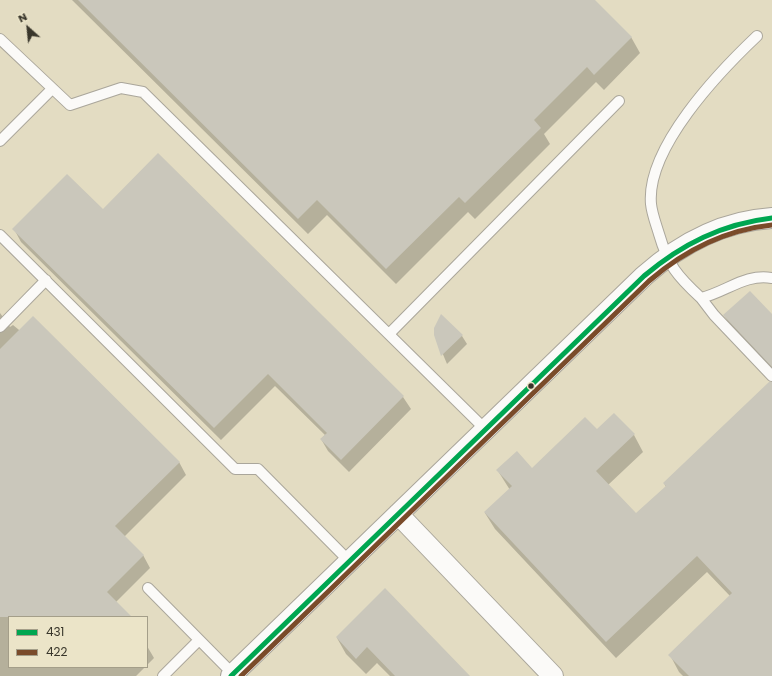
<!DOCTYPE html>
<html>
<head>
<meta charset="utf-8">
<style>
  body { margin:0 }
  #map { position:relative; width:772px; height:676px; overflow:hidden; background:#e3dfd0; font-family:Poppins,sans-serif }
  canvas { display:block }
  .legend { position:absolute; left:8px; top:616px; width:140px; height:52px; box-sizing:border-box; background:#ebe4c8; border:1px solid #a49e89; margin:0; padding:5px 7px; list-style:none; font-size:12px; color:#39362b }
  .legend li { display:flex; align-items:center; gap:8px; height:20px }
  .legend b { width:20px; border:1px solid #a49e89 }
  .north { position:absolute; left:8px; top:8px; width:40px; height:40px; -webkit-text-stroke:3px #ebe4c8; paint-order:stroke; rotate:333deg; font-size:11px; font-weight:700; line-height:16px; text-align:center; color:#39362b }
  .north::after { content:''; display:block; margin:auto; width:14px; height:18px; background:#39362b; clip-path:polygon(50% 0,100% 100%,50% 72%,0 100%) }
</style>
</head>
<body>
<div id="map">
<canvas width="772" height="676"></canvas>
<ul class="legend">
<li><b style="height:5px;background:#00a651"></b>431</li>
<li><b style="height:5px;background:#7a4b2a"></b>422</li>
</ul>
<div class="north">N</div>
</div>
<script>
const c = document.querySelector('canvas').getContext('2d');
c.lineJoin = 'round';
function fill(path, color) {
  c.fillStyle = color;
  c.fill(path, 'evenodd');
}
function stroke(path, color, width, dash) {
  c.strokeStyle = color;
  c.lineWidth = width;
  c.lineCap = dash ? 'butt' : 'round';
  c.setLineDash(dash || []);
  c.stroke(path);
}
fill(new Path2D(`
  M 0,0 L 772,0 L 772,676 L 0,676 ZM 9,617 L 147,617 L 147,667 L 9,667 Z`), '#e3dcc2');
fill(new Path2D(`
  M 72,0 L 593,0 L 631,37 L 640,53 L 604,90 L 596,82 L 544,134 L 550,144 L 475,219 L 468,212 L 396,284 L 327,215 L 308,234 Z
  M 158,155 L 403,397 L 411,409 L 349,472 L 328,451 L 321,439 L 325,435 L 275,386 L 221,440 L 21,242 L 14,229 L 103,210 Z
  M 0,313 L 10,327 L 13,325 L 179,462 L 186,475 L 124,537 L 143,555 L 150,568 L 116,602 L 128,617 L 9,617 L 9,667 L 145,667 L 136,676 L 0,676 Z
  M 724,315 L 772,315 L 772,372 L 734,332 Z
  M 435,335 L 462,336 L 467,344 L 447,364 Z
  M 772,383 L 772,676 L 683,676 L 679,672 L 670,655 L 730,596 L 707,572 L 616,658 L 495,529 L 485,513 L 510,490 L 498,471 L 532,469 L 597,430 L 634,435 L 643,452 L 608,485 L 636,515 L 666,487 L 664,483 Z
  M 337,638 L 468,676 L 390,676 L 377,663 L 366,674 L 346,654 Z
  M 147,646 L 154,658 L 147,665 Z`), '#0003');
fill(new Path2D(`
  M 78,0 L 595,0 L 632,37 L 594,75 L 587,67 L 534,120 L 541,128 L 465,203 L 459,197 L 386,269 L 317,200 L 298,219 Z
  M 158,153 L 404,396 L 341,460 L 320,439 L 327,433 L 268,374 L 214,428 L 12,229 L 67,174 L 103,209 Z
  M 750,291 L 772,314 L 772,367 L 723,315 Z
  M 441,314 L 463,335 L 441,356 L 434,335 L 434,328 Z
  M 33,316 L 180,462 L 115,526 L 144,555 L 107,592 L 132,617 L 0,617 L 0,349 Z
  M 769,382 L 772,382 L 772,676 L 689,676 L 668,655 L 732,593 L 697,556 L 606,642 L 484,512 L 512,486 L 496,470 L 517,451 L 532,468 L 585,417 L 597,429 L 614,413 L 635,434 L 596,471 L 636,513 L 666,486 L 663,483 Z
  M 385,588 L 470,676 L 395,676 L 367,647 L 356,659 L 336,637 Z`), '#cac7bb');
const lane = new Path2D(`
  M 757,36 C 719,72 646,148 651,204 C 652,214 656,224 659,234 C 668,265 677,276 701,298 C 726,292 746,273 772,278
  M 0,39 L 70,105 L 121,88 L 143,92 L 486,430
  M 0,141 L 52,89
  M 0,235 L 235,469 L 258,469 L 349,561
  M 701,298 L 714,315 L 772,376
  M 0,327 L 46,280
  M 389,334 L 619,101
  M 148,588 L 233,674
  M 163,676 L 199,640`);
const street = new Path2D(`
  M 398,514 L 553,676
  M 231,676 L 644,276 C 680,244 723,221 772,218`);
stroke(lane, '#aaa69b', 12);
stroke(street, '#aaa69b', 22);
stroke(lane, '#fbfaf8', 10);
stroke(street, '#fbfaf8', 20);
stroke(new Path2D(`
  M 231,676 L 644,276 C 682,244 722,224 772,218`), '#00a651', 5);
stroke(new Path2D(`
  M 241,676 L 649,281 C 685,250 724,230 772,225`), '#7a4b2a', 5);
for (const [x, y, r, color] of [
  [531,386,3.5,"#39362b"]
]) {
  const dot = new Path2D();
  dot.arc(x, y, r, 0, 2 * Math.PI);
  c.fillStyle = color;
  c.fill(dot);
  stroke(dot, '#ebe4c8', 1.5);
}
</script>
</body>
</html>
